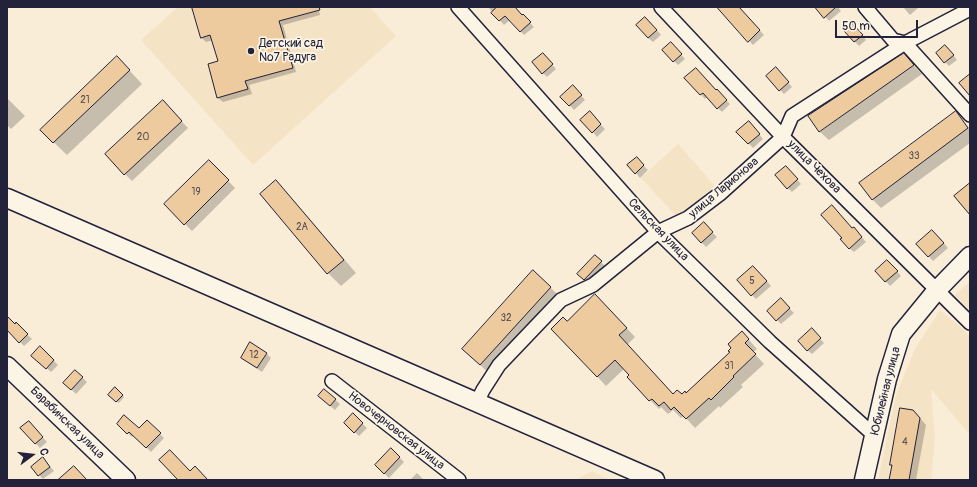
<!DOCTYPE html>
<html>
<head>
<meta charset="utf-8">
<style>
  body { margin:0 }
  #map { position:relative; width:977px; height:487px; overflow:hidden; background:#f9edd7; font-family:Pangolin,sans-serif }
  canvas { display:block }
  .frame { position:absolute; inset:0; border:8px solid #22223b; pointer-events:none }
  .north { position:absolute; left:12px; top:435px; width:40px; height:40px; -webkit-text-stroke:3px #fcf5e5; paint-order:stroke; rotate:75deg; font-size:11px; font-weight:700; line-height:16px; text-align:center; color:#22223b }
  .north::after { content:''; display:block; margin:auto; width:14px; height:18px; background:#22223b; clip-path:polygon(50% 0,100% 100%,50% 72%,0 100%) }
  .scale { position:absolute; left:835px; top:20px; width:83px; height:18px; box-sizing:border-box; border:2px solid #22223b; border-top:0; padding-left:5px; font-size:12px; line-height:14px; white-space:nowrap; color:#22223b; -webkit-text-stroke:3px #fcf5e5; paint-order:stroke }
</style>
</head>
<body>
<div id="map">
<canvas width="977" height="487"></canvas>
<div class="frame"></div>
<div class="north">С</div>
<div class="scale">50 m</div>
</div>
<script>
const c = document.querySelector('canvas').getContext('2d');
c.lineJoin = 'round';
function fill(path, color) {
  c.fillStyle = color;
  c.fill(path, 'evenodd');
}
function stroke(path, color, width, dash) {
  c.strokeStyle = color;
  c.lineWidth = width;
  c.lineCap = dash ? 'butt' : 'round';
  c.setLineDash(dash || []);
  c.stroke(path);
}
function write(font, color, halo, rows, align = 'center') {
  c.font = font + ' Pangolin,sans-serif';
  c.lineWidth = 3.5;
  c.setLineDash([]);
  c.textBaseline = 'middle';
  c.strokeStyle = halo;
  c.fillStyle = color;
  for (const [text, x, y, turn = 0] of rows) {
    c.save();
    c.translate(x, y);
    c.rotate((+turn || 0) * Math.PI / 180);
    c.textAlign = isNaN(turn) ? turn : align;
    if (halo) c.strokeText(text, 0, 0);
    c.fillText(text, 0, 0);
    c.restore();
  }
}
fill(new Path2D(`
  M 178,7 L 370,7 L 396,36 L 253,165 L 141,40 Z
  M 678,144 L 715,186 L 677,217 L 641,178 Z
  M 970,281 L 970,310 L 955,295 Z
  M 940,310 L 963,329 L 970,338 L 970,435 L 931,389 L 935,439 L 931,480 L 878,480 L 896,395 L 916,347 Z
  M 592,471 L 609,480 L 576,480 Z`), '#f5e3c6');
fill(new Path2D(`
  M 193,7 L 318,7 L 320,15 L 283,25 L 296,72 L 249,85 L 252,94 L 223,102 L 218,98 L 219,62 L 213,40 L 206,42 L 201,37 Z
  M 488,7 L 514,7 L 534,27 L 524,35 L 510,20 L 504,25 Z
  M 717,7 L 738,7 L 764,35 L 753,45 Z
  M 817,7 L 838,7 L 841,11 L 829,21 Z
  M 903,7 L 918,7 L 918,8 L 910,15 Z
  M 650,22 L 661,35 L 653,42 L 648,38 Z
  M 857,29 L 866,40 L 859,46 L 845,31 Z
  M 675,48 L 685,59 L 678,65 L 674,61 Z
  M 950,51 L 957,60 L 949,66 L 945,62 Z
  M 547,59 L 556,69 L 547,77 L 543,73 Z
  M 912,64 L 922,74 L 829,140 L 820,132 Z
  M 129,70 L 142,84 L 67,155 L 41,130 Z
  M 780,73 L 792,87 L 784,94 L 780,90 Z
  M 686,78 L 716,92 L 717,91 L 730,104 L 722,112 L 707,97 L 705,99 Z
  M 577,91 L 585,100 L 574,110 L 562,97 Z
  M 7,98 L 25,116 L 11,129 L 7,125 Z
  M 169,108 L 188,128 L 132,181 L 125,174 Z
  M 955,112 L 970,129 L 970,143 L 881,208 L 872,199 Z
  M 594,117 L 605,129 L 597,137 L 593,132 Z
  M 753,127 L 763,139 L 753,148 L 738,132 Z
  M 209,161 L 235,188 L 192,231 L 165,204 Z
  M 641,163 L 648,170 L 640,178 L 636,173 Z
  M 790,172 L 801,184 L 792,192 L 788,188 Z
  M 276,182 L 289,195 L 356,273 L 341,286 L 328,273 L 261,195 Z
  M 708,228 L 717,237 L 706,247 L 693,233 Z
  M 853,230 L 858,233 L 866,242 L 854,252 L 849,248 Z
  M 937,235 L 948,248 L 933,261 L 917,244 Z
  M 595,256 L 605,266 L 589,284 L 579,274 Z
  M 892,265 L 901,276 L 890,286 L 877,271 Z
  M 758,271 L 771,286 L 756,299 L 752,295 Z
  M 550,287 L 563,300 L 493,377 L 463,349 Z
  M 604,304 L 635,337 L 627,345 L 673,395 L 682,396 L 686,394 L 731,352 L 742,332 L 757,349 L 753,352 L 764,364 L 741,385 L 743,387 L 720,408 L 719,406 L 695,428 L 684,416 L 681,418 L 673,410 L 668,414 L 661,407 L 659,409 L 650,400 L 624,369 L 606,386 L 553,329 Z
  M 785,304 L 794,313 L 781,324 L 777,320 Z
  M 7,317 L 15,325 L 16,324 L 32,339 L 24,346 L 7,330 Z
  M 816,334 L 824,343 L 812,354 L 807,350 Z
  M 266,353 L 271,358 L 262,372 L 247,362 L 242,358 Z
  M 37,360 L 53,360 L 58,365 L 51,372 Z
  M 75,371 L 87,382 L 76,394 L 64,383 Z
  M 115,389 L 124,397 L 119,403 L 109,395 Z
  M 325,391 L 340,404 L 335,410 L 324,401 Z
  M 353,415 L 367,428 L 359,436 L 345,423 Z
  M 919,417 L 926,425 L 916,480 L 890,480 L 893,466 L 891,465 Z
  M 147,421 L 164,438 L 151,452 L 134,435 L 132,437 L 122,428 L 139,429 Z
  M 33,427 L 47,442 L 40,448 L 22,428 Z
  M 391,449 L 404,462 L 389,478 L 376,465 Z
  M 47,463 L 54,471 L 43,479 L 39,475 Z
  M 417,473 L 424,480 L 410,480 Z`), '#0003');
const building = new Path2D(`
  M 192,7 L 319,7 L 320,10 L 279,21 L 293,68 L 245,81 L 248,89 L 217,98 L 208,64 L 218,61 L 210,35 L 201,38 Z
  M 497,7 L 515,7 L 522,15 L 523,14 L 531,22 L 520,32 L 505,16 L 499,21 L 491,13 Z
  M 717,7 L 739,7 L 760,30 L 748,42 Z
  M 815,7 L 836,7 L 824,18 Z
  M 645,17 L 657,30 L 648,38 L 636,25 Z
  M 852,23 L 863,35 L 854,42 L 844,31 Z
  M 671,42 L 682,54 L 673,62 L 662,50 Z
  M 945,45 L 954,55 L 944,63 L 936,53 Z
  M 543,53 L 553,64 L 542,74 L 532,62 Z
  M 904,53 L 914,65 L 819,132 L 808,116 Z
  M 117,56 L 130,70 L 53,143 L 40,130 Z
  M 776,67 L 789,82 L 779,91 L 766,76 Z
  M 696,68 L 716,90 L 717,89 L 727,100 L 717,109 L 703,93 L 700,95 L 684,78 Z
  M 970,74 L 970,96 L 959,83 Z
  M 573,85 L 582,95 L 569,106 L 560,97 Z
  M 163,100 L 182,121 L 124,175 L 105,154 Z
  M 590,111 L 601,124 L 592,133 L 580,120 Z
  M 956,111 L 968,128 L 872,200 L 859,183 Z
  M 749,121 L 760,134 L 748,144 L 736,132 Z
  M 637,157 L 644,165 L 635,174 L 627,165 Z
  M 209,160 L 229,180 L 184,225 L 164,204 Z
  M 786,166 L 798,179 L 787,189 L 775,175 Z
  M 276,180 L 344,260 L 327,274 L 260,194 Z
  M 970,183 L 970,215 L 954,196 Z
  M 832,205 L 852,228 L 854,227 L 862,237 L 849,249 L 840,239 L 842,238 L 821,215 Z
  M 704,222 L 713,232 L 701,243 L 692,233 Z
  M 932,230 L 944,243 L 928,257 L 916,244 Z
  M 595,255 L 602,261 L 584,280 L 577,274 Z
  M 887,260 L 898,271 L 885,282 L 875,271 Z
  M 753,266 L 767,281 L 751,296 L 737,280 Z
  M 533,270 L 551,287 L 480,365 L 462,349 Z
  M 595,294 L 627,328 L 619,335 L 673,394 L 677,390 L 682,394 L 685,391 L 686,393 L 730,352 L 728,351 L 731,348 L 728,344 L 742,331 L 749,339 L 745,343 L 756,354 L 733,376 L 734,377 L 711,400 L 709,398 L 686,419 L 674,407 L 671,410 L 664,402 L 659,406 L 652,399 L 649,401 L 627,377 L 629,375 L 615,360 L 597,377 L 551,329 L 563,317 L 567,321 Z
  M 781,298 L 790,308 L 776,321 L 767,311 Z
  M 7,316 L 15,324 L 16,322 L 28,334 L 19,343 L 7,330 Z
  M 812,328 L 821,338 L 807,351 L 798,341 Z
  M 250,342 L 267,353 L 257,368 L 241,358 Z
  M 40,346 L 54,360 L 46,369 L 31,356 Z
  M 75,370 L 83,377 L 71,390 L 63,383 Z
  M 115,387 L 123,395 L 116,402 L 108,395 Z
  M 324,389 L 336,399 L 330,406 L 318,396 Z
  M 900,408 L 913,410 L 920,418 L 909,480 L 889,480 L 892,465 L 890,465 Z
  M 353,413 L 363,423 L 354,433 L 344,423 Z
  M 124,415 L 139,428 L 147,420 L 161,433 L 146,448 L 129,432 L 127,434 L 117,424 Z
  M 29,421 L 43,437 L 35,444 L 20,428 Z
  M 391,448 L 400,457 L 384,474 L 375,465 Z
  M 170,450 L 190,471 L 195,466 L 208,480 L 178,480 L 159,460 Z
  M 43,457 L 50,467 L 38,476 L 31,467 Z
  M 74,466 L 87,480 L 58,480 Z`);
fill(building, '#edcb9e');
stroke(building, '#22223b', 1);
const street = new Path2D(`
  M 458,7 L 658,232 L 770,342 L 875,436
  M 661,7 L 783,137 L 970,323
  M 865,7 L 893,40 L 905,43 L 970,115
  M 332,381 L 459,480
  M 477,402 L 483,390 L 499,365 L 561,300 L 593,285 L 658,232 L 688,218 L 721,193 L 783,137 L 792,116 L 905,43 L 970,9`);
const secondary = new Path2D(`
  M 7,198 L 655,480
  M 7,366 L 126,480
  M 864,480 L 887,379 L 901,334 L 937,290 L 970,256`);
stroke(street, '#22223b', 16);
stroke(secondary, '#22223b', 21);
stroke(street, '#fcf5e5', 13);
stroke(secondary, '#fcf5e5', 18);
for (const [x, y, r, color] of [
  [251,51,4,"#22223b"]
]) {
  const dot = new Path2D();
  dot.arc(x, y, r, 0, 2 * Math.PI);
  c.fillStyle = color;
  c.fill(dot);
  stroke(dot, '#fcf5e5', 1.5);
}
write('10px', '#554c54', null, [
  ["21",85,100],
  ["20",143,137],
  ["33",914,156],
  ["19",196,192],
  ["2А",302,227],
  ["5",752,281],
  ["32",506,318],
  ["12",254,355],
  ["31",729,366],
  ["4",905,442]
]);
write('12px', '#22223b', '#fcf5e5', [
  ["Детский сад",259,44],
  ["№7 Радуга",259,58]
], 'left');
write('12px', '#22223b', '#fcf5e5', [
  ["улица Чехова",814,167,45],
  ["улица Ларионова",724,188,-40],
  ["Сельская улица",658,230,46],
  ["Юбилейная улица",886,391,-76],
  ["Барабинская улица",67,423,44],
  ["Новочерновская улица",396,431,38]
]);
</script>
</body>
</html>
